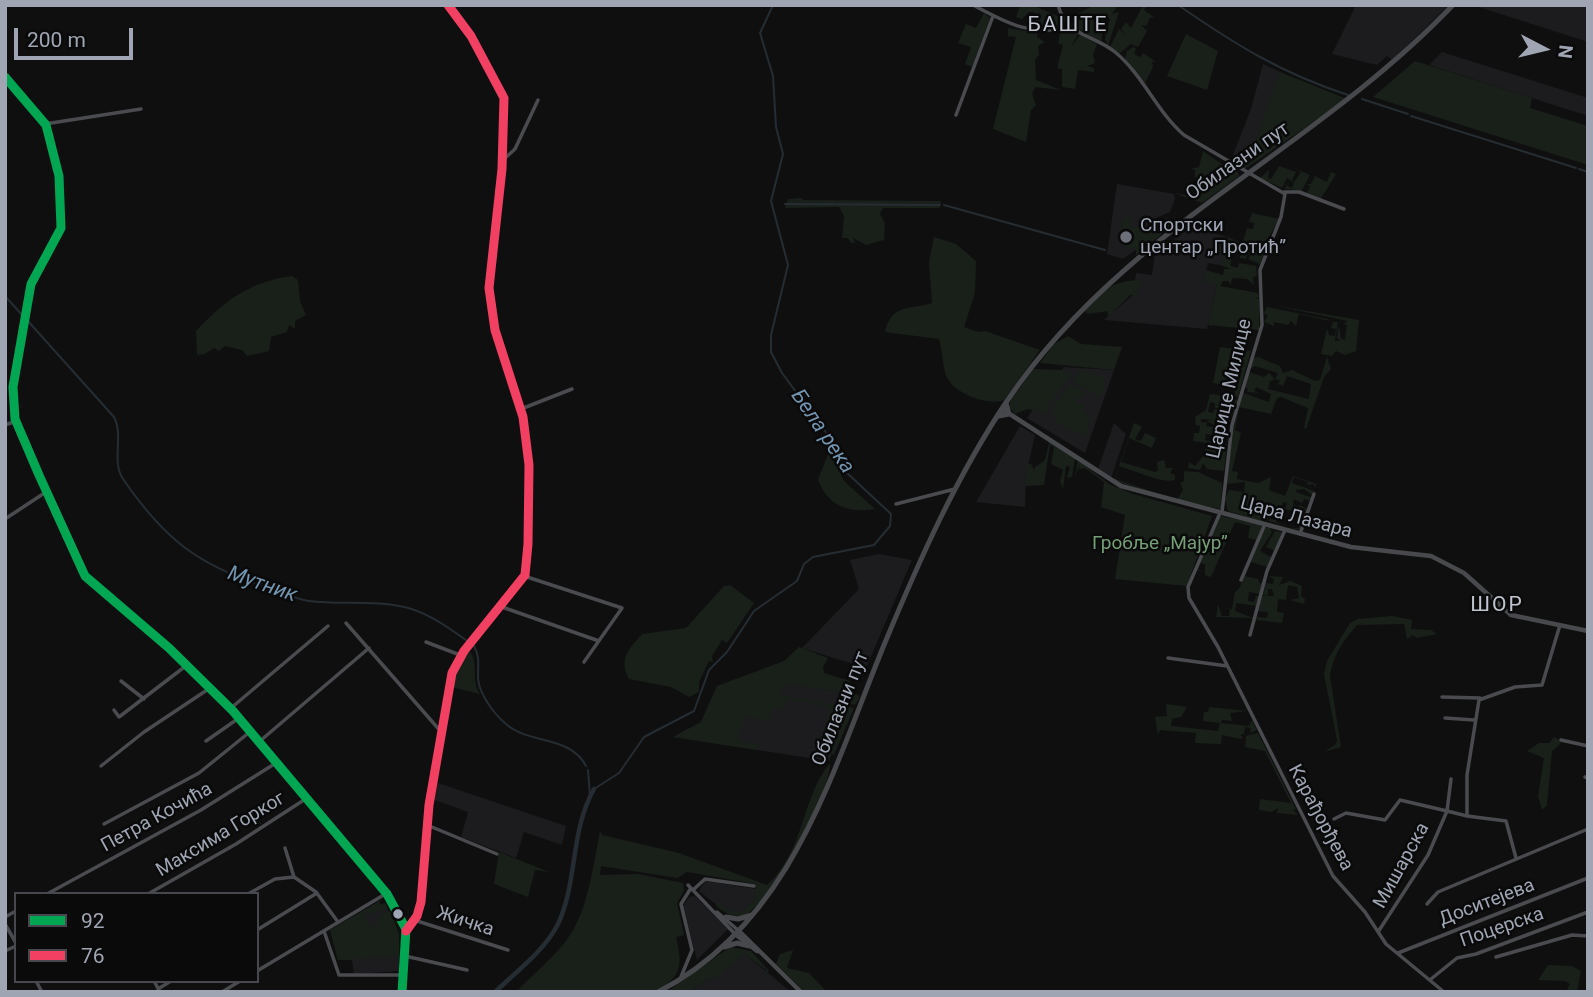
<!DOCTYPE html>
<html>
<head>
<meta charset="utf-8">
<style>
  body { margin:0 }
  #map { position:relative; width:1593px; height:997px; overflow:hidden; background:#0f0f10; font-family:Roboto,sans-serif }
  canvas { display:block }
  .frame { position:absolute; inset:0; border:7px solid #9fa5b2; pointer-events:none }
  .legend { position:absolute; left:14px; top:892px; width:245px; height:91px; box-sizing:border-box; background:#0a0a0b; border:2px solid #46484e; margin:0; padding:9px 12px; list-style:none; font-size:21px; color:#9fa5b2 }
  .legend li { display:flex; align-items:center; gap:14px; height:35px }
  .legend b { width:35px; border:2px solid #46484e }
  .north { position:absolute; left:1509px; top:14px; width:70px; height:70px; -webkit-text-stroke:5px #0a0a0b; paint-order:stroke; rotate:97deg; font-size:19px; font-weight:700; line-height:28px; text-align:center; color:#9fa5b2 }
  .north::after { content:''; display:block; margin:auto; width:24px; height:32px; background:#9fa5b2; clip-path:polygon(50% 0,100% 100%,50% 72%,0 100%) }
  .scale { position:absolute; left:14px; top:28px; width:119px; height:32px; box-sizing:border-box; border:4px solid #9fa5b2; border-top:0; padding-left:9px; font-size:21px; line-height:24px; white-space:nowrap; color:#9fa5b2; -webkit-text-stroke:5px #0a0a0b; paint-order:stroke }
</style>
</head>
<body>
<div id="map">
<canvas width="1593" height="997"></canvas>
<div class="frame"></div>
<ul class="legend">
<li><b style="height:9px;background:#00a651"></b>92</li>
<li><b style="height:9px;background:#f24062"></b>76</li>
</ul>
<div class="north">N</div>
<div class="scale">200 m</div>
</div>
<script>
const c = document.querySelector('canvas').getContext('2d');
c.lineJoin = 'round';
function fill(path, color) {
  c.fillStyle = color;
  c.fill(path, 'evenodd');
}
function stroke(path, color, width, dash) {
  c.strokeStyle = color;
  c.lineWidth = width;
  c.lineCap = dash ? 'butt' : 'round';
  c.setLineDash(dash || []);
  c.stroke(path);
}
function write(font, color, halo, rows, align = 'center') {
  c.font = font + ' Roboto,sans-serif';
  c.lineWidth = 5;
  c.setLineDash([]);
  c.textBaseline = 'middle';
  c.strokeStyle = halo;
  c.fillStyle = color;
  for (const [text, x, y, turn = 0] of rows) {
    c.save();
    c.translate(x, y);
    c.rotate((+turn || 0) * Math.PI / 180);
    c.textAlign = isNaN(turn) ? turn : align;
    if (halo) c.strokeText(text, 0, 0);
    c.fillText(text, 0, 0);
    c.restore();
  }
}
fill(new Path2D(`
  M 1356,5 L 1449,5 L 1392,60 L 1387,56 L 1377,65 L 1332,54 Z
  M 1477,5 L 1588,5 L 1588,42 L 1476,6 Z
  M 1442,52 L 1588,98 L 1588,116 L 1429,65 Z
  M 1263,64 L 1280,72 L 1266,118 L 1244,167 L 1231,160 L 1251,109 Z
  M 1117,184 L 1174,194 L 1175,199 L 1170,212 L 1149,221 L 1148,229 L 1140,228 L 1137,249 L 1123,259 L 1107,254 Z
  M 1192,226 L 1230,238 L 1228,248 L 1233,249 L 1230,267 L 1208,263 L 1203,281 L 1217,283 L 1207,329 L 1104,320 L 1133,295 L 1136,273 L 1152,275 L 1155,254 Z
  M 1064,367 L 1114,370 L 1085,453 L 1027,418 Z
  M 1114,423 L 1126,434 L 1111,478 L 1098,469 Z
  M 1020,426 L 1035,435 L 1026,475 L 1025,507 L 976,502 Z
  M 879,554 L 912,560 L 866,668 L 802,648 L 859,589 L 850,560 Z
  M 749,678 L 855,694 L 829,761 L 673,737 L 701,722 L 717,686 Z
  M 435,782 L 566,826 L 562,845 L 524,832 L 516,858 L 461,837 L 468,812 L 432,799 Z
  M 705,881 L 763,890 L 739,915 L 730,915 L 699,891 Z
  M 695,896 L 728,929 L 697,960 L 683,906 L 689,897 Z
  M 383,899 L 379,902 L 381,905 L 385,903 L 399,934 L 399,971 L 354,974 L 352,960 L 338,960 L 330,930 Z
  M 745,954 L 791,992 L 688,992 L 710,978 Z`), '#1c1c1e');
fill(new Path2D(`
  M 1032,5 L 1062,18 L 1064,28 L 1047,30 L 1040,25 L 1033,26 L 1034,12 L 1029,12 L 1022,19 L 1016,17 L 1020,6 Z
  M 1095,5 L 1098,8 L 1100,5 L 1118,5 L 1112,14 L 1119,12 L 1108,46 L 1105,39 L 1110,19 L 1105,14 L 1101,42 L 1073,26 L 1079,13 Z
  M 1143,5 L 1147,6 L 1144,10 L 1154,17 L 1150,18 L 1146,26 L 1141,25 L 1147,31 L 1138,47 L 1131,44 L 1119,54 L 1110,47 L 1119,29 L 1126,35 L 1121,29 L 1126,22 L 1131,28 Z
  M 984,13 L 990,18 L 972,67 L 965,64 L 971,47 L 958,43 L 966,24 L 976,28 Z
  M 1008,28 L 1037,33 L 1037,37 L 1045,42 L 1038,46 L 1039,55 L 1035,60 L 1036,80 L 1061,90 L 1035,87 L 1032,94 L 1036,105 L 1031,110 L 1026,142 L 993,129 L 1016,37 L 1008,36 Z
  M 1070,29 L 1078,34 L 1071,47 L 1080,35 L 1097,44 L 1093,55 L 1095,63 L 1087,66 L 1094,68 L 1094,72 L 1078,70 L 1075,89 L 1062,87 L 1062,69 L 1057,68 L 1063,45 L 1058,43 L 1060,34 Z
  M 1186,34 L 1218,51 L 1207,90 L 1167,76 Z
  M 1133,47 L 1136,48 L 1134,54 L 1141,57 L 1143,53 L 1156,62 L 1152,62 L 1153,67 L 1145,83 L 1125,59 L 1127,51 Z
  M 1415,61 L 1532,98 L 1530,108 L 1588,126 L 1588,165 L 1373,97 Z
  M 1280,72 L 1347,99 L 1245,169 L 1239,166 L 1244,167 L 1251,155 Z
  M 1203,151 L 1226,167 L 1237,170 L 1239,176 L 1202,203 L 1174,193 L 1197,197 L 1195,186 L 1198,178 L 1195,177 L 1195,170 L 1190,169 L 1199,167 Z
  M 1279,166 L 1296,172 L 1292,180 L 1294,182 L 1301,172 L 1294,168 L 1310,175 L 1302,190 L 1307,193 L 1310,186 L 1306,184 L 1311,184 L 1315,176 L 1327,182 L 1331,172 L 1336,174 L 1320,200 L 1298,190 L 1285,189 L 1287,182 L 1287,186 L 1292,188 L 1294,183 L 1287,178 L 1282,188 L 1260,178 L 1269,170 L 1268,178 L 1271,179 Z
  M 801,198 L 804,200 L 941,201 L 940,208 L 883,208 L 880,214 L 885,223 L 884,240 L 866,245 L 853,238 L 855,243 L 851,243 L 848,238 L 842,238 L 844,216 L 839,207 L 785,208 L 788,199 Z
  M 1252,213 L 1279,219 L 1268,239 L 1271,240 L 1260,264 L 1248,259 L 1257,245 L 1250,243 L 1246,259 L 1240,258 L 1241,251 L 1245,251 L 1241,248 L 1247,228 L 1253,229 L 1254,223 L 1249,222 Z
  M 1123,217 L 1131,218 L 1130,226 L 1158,231 L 1167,226 L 1165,217 L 1177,222 L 1136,255 L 1136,249 L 1126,247 L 1127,241 L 1120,240 Z
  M 934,237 L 956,244 L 976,261 L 975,293 L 964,327 L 978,332 L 985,331 L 1040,350 L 1004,400 C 989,406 959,395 949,381 C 942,371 943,351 939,339 L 885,332 C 891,303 911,310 932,303 L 929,262 Z
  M 1230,238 L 1239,242 L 1233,250 L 1230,266 L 1238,268 L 1239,263 L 1256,266 L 1257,276 L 1253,277 L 1254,285 L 1247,279 L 1232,278 L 1231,285 L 1228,281 L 1223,281 L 1220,286 L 1258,293 L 1259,297 L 1255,298 L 1259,299 L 1259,330 L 1208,325 L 1217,284 L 1203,282 L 1206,270 L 1223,275 L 1224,269 L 1231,269 L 1220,265 L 1222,260 L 1226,261 Z
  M 292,276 L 298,280 L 300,301 L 306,315 L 295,321 L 295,329 L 289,325 L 287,332 L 271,337 L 269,351 L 247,356 L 242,350 L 225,346 L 219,351 L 214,348 L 205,354 L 197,355 L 196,331 C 225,301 248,282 292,276 Z
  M 1140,280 L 1141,288 L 1138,288 L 1137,295 L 1130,295 L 1108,317 L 1108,311 L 1087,314 L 1085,310 C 1102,289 1113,281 1140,280 Z
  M 1272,305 L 1359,320 L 1356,351 L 1345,355 L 1336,351 L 1332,356 L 1321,354 L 1327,329 L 1329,335 L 1335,336 L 1336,329 L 1331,328 L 1333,322 L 1338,322 L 1335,341 L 1340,341 L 1337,338 L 1339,325 L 1341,339 L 1350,340 L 1345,339 L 1347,325 L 1343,324 L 1348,321 Z
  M 1267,307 L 1327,319 L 1330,321 L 1299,314 L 1296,326 L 1291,321 L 1288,325 L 1274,322 L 1274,326 L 1264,322 L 1268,316 L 1264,313 Z
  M 1068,336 L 1081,344 L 1122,347 L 1114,370 L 1040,363 L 1053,345 Z
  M 1220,347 L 1251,351 L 1238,397 L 1234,396 L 1236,387 L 1213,383 Z
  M 1258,357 L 1280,366 L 1283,373 L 1292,370 L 1315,381 L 1320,380 L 1327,357 L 1331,369 L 1324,377 L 1306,429 L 1304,428 L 1308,408 L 1281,397 L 1277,398 L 1271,414 L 1239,407 L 1235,430 L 1241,433 L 1232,471 L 1238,472 L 1237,479 L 1258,483 L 1271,477 L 1269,490 L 1285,496 L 1293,476 L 1316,484 L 1314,488 L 1314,484 L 1307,485 L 1308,482 L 1294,477 L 1292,483 L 1314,491 L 1313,496 L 1304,489 L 1296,490 L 1296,492 L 1313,498 L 1309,508 L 1310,501 L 1304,499 L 1302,503 L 1294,499 L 1293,505 L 1299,507 L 1300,505 L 1308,510 L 1300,530 L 1292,528 L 1299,528 L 1302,521 L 1297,519 L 1306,511 L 1295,507 L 1292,511 L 1285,509 L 1287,503 L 1283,502 L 1276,522 L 1285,526 L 1269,521 L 1271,514 L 1271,519 L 1276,520 L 1280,510 L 1271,509 L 1267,521 L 1257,522 L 1262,527 L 1257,540 L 1248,538 L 1250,526 L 1235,522 L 1211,577 L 1205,575 L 1205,564 L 1201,563 L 1198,569 L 1202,572 L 1197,570 L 1205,551 L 1212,553 L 1216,544 L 1223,545 L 1211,537 L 1220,516 L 1247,521 L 1245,516 L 1228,511 L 1225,499 L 1229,490 L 1244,492 L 1245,482 L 1226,484 L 1234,426 L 1243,393 L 1269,402 L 1271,394 L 1256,387 L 1254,391 L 1260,393 L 1247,392 L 1248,389 L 1245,387 L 1249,372 L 1264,377 L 1269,373 L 1275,379 L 1278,373 L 1255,366 L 1250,369 L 1253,358 ZM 1287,376 L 1311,384 L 1309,399 L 1268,389 L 1270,381 L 1276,379 L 1280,381 L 1278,384 L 1283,386 Z
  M 1033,369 L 1062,370 L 1072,374 L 1048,406 L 1048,413 L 1028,409 L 1015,414 L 1010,408 L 1010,402 Z
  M 1083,371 L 1103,377 L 1105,383 L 1100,397 L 1072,382 L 1078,373 Z
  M 1070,383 L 1087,393 L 1076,399 L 1077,403 L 1084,404 L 1084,412 L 1093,419 L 1089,421 L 1085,437 L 1059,424 L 1052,415 L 1054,406 Z
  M 1210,394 L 1224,396 L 1225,405 L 1232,405 L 1233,398 L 1237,400 L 1234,410 L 1215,408 L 1215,403 L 1210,402 L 1208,412 L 1213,413 L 1214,409 L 1233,412 L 1228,426 L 1225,421 L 1215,420 L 1214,425 L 1207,421 L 1213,420 L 1201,419 L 1201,422 L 1207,423 L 1206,426 L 1227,429 L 1227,434 L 1220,433 L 1223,429 L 1213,428 L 1215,435 L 1206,434 L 1205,440 L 1227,445 L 1224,471 L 1207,469 L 1203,463 L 1200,470 L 1188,468 L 1189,462 L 1195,466 L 1205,454 L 1206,443 L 1193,441 L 1194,433 L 1199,433 L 1200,426 L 1196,425 L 1195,417 L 1206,410 Z
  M 1134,423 L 1142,427 L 1135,439 L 1141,441 L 1145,433 L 1156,438 L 1152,448 L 1129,438 L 1121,462 L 1155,472 L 1158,470 L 1157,462 L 1164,460 L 1166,468 L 1173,468 L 1170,473 L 1175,475 L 1175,480 C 1163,484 1136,471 1119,466 L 1115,479 L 1177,500 L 1183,490 L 1180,483 L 1184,481 L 1184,471 L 1198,472 L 1222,483 L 1221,509 L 1163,498 L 1114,480 Z
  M 1052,442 L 1075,458 L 1072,477 L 1067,478 L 1070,467 L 1066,466 L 1063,489 L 1060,481 L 1063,470 L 1051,464 L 1054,447 L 1050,445 L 1044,485 L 1025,486 L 1027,464 L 1031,464 L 1035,472 L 1034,468 L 1045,460 L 1049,443 Z
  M 828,454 L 831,454 L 844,481 L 875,509 C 848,514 828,505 818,480 Z
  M 1078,460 L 1109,484 L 1133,494 L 1212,516 L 1187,586 L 1115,579 L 1125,515 L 1101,507 L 1104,482 L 1085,468 L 1079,469 L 1080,463 L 1075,477 Z
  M 1264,528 L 1270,528 L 1272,532 L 1260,551 L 1271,557 L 1274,550 L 1266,547 L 1275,531 L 1282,532 L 1267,567 L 1251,562 L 1245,576 L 1258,579 L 1260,584 L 1263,580 L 1260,594 L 1249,592 L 1248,601 L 1254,602 L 1256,596 L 1259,596 L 1256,606 L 1236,603 L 1235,611 L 1253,618 L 1216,617 L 1218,604 L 1222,616 L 1229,616 L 1230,609 L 1221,607 L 1232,609 L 1235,592 L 1239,589 Z
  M 1268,576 L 1283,577 L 1279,585 L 1290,581 L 1302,586 L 1301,596 L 1305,599 L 1304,604 L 1290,600 L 1299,598 L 1297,587 L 1288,585 L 1286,600 L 1278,599 L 1277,612 L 1284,613 L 1282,623 L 1256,620 L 1257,617 L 1267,618 L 1268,612 L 1258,611 L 1262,596 L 1274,596 L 1272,589 L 1268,589 L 1268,596 L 1263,595 L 1266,583 L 1273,584 L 1274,579 Z
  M 730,585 L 754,603 L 727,643 L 722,640 L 712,656 L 713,662 L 709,661 L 699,682 L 699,692 L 689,697 L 671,687 L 629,679 C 618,659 629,649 642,634 L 686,628 L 724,586 Z
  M 1392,616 L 1412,620 L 1411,629 L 1431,630 L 1437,634 L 1417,638 L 1413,635 L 1407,639 L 1404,624 L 1357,625 C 1344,639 1332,657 1330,676 L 1341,747 L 1324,752 L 1336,744 L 1337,740 L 1324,674 L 1327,661 L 1350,623 L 1358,619 Z
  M 799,647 L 828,658 L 823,667 L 824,673 L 850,681 L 849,691 L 860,696 L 855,705 L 851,704 L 854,694 L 785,684 L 779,695 L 854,708 L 834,755 L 828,752 L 838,732 L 820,731 L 826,729 L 829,707 L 787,699 L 784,710 L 774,708 L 768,721 L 745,716 L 737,740 L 759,745 L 757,750 L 673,737 L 701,722 L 717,686 L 784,661 Z
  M 468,649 C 480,661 470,680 480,694 L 451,687 L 458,666 Z
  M 1166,704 L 1187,707 L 1181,717 L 1172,719 L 1171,726 L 1218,731 L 1220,723 L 1203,721 L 1204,712 L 1208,712 L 1209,707 L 1248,711 L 1230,713 L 1232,721 L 1222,720 L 1221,723 L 1249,726 L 1252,720 L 1257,730 L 1250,733 L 1251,728 L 1245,727 L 1244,734 L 1240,734 L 1243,738 L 1241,739 L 1222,735 L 1221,744 L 1218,744 L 1195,743 L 1196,733 L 1160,730 L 1158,735 L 1155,717 L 1167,716 Z
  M 1258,733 L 1296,809 L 1293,810 L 1298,815 L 1277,813 L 1278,808 L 1272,812 L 1259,810 L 1260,799 L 1291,803 L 1265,751 L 1245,747 L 1246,736 Z
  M 1554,737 L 1561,741 L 1560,744 L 1552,751 L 1547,805 L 1542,810 L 1538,796 L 1544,758 L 1527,751 L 1539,743 L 1549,743 Z
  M 830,763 C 832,788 769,908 744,915 C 733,918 723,912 715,905 L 722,901 L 720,904 L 729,912 L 731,910 L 741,913 L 756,897 L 756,884 L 687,872 L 677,878 L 601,866 L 600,875 L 638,874 L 683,883 L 684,891 L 677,903 L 684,935 L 676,937 C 683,966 682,977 654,992 L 516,992 C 532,975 552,959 566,941 C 588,912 593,866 600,831 L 602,835 L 679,853 L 767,885 C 805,851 801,798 830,763 Z
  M 499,852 L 549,872 L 535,870 L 528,897 L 494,884 Z
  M 383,899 L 379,902 L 381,905 L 385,903 L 388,908 L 364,916 L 369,927 L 379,924 L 378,916 L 390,911 L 399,934 L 399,956 L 338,960 L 330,930 Z
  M 730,947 L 751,951 L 769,971 L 765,973 L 766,970 L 745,954 L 721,973 L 723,977 L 710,978 L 688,992 L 667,992 Z
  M 793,950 L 787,968 L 809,973 L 827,992 L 805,992 L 776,964 L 780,954 Z
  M 1548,965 L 1572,966 L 1581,971 L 1577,992 L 1566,992 L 1570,984 L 1565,981 L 1538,980 Z`), '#19201a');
stroke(new Path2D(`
  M 1178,5 C 1236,45 1281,73 1348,95
  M 1362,99 L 1408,114
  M 1411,116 L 1576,168
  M 1579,169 L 1588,172
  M 785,204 L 940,205
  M 944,205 L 1105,250
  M 5,296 L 23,316
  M 27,320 L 114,417 C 124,436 111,461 123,479 C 165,540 198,565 268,588 C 281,592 295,599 309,601 C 339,605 370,600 399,606 C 426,610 452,630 474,646 C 480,656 478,666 478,678 C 479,694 494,714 506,724 C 530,745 570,735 586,766
  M 588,770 L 590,796
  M 594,789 L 619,773 L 644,737 L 694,711 L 709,670 L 727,652 L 754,611 L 797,581 L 804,564 L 813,557 L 874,545 L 890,526 L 891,514 L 846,472 L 833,442 L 782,373 L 771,352 L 771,335 L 788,265 L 771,201 L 783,154 L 776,127 L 773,76 L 760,33 L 773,5`), '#252d33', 2);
stroke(new Path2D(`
  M 495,992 C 516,972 545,950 558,924 C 578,881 570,831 594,789`), '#252d33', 4.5);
stroke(new Path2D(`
  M 973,5 C 1010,25 1029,35 1071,28
  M 1058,5 C 1066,36 1094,35 1115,52 C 1143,75 1157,112 1184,135 L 1285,194 L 1281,217 L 1260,270 L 1262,325 L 1232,425 L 1222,512
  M 956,115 L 993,16
  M 45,124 L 141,109
  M 503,160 L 515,149 L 538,100
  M 1284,192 L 1299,192 L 1344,209
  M 521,409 L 572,389
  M 5,425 L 16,421
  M 896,504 L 955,489
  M 1220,513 L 1188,587 L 1189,598 L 1218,647 L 1333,876 L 1365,912 L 1386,944 L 1444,992
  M 5,519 L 46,492
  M 1300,534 L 1314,494
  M 524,576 L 622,608 L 584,662
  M 1241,580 L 1265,524
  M 502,607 L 599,641
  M 346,623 L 443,734
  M 1250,635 L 1267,571 L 1285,530
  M 426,642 L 460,655
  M 1168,658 L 1227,666
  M 121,681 L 144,699
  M 1442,697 L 1480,698
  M 231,708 L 328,626
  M 114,710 L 119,717 L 187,665
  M 1445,718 L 1474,720
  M 1561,740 L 1588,746
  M 206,741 L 239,718
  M 260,741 L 369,648
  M 101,766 L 144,732 L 210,688
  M 1585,777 L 1588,778
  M 1451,779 L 1447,811 L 1467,816 L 1467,775 L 1479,700 L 1515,687 L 1542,685 L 1560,625
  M 1467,816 L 1506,821 L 1516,858
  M 1334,819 L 1346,813 L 1385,820 L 1400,800 L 1447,811 L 1428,855 L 1378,932
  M 104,824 L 199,773 L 251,731
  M 427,825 L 497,854
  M 285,848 L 294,877 L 316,892 L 338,922
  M 688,885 L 735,934
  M 693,890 L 705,879 L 754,886
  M 47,894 L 201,810 L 276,763
  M 148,894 L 236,844 L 307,798
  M 248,894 L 275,879 L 294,877
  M 1427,904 L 1438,892 L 1588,829
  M 717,912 L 739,931
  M 5,917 L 16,911
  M 414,920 L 508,950
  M 5,924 L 16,943
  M 257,930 L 317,893
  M 407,930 L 417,916 L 421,902 L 429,805 L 452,673 L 464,651 L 525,575 L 528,544 L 529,465 L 523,417 L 495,330 L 489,288 L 502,169 L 504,98 L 471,36 L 448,5
  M 324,931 L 339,975 L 404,975
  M 5,951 L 16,946
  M 1398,953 L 1588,878
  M 405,956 L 467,970
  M 1496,957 L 1572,935 L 1588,936
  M 257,971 L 387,893
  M 681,977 L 692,950 L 681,904 L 691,888
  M 1431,979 L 1457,958 L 1476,954 L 1588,912
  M 36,981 L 42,992
  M 154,981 L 160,992
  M 158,989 L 171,981
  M 222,992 L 240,981`), '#4a4b4f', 3.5);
stroke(new Path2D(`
  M 5,77 L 46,125 L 59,176 L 61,228 L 31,284 L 13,387 L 15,419 L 39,475 L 85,576 L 169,648 L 233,711 L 387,894 L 406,929 L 402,992
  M 1002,409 L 1121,486 L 1351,547 L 1431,556 L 1464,573 L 1511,615 L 1588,631
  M 739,931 L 801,992
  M 735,934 L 757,951`), '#48494c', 4.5);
stroke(new Path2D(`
  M 999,416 L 1009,414 L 1006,403
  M 726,917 L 738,919 L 752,915
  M 724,947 L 737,943 L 749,946
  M 658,992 C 792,923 831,774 884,645 C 919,561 956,477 1007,401 C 1122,229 1313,152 1453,5`), '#46484b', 5);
stroke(new Path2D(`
  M 5,77 L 46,125 L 59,176 L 61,228 L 31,284 L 13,387 L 15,419 L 39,475 L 85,576 L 169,648 L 233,711 L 387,894 L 406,929 L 402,992`), '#00a651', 9);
stroke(new Path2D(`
  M 406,931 L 417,916 L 421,902 L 429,805 L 452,673 L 464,651 L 525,575 L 528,544 L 529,465 L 523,417 L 495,330 L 489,288 L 502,169 L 504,98 L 471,36 L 448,5`), '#f24062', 9);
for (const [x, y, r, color] of [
  [1126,237,7,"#6d7079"],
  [398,914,6,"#9fa5b2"]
]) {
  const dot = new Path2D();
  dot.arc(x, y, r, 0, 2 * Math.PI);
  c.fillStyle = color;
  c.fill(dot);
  stroke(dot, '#0a0a0b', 2.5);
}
write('19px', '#9fa5b2', '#0a0a0b', [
  ["Обилазни пут",1238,162,-35],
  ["Царице Милице",1230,389,-77],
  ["Цара Лазара",1296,518,15],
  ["Обилазни пут",841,709,-68],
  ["Петра Кочића",157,818,-29],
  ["Карађорђева",1320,818,62],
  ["Максима Горког",221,835,-31],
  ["Мишарска",1402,866,-61],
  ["Доситејева",1487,903,-21],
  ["Жичка",465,922,18],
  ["Поцерска",1502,928,-19]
]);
write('19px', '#9fa5b2', '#0a0a0b', [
  ["Спортски",1140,226],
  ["центар „Протић”",1140,248]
], 'left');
write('19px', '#749f76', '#0a0a0b', [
  ["Гробље „Мајур”",1160,544]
]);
c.letterSpacing = '2px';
write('21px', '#c0c4ce', '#0a0a0b', [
  ["БАШТЕ",1068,26],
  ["ШОР",1497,606]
]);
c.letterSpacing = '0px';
write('italic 21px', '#7395b0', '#0a0a0b', [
  ["Бела река",822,432,56],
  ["Мутник",262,585,19]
]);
</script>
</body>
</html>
